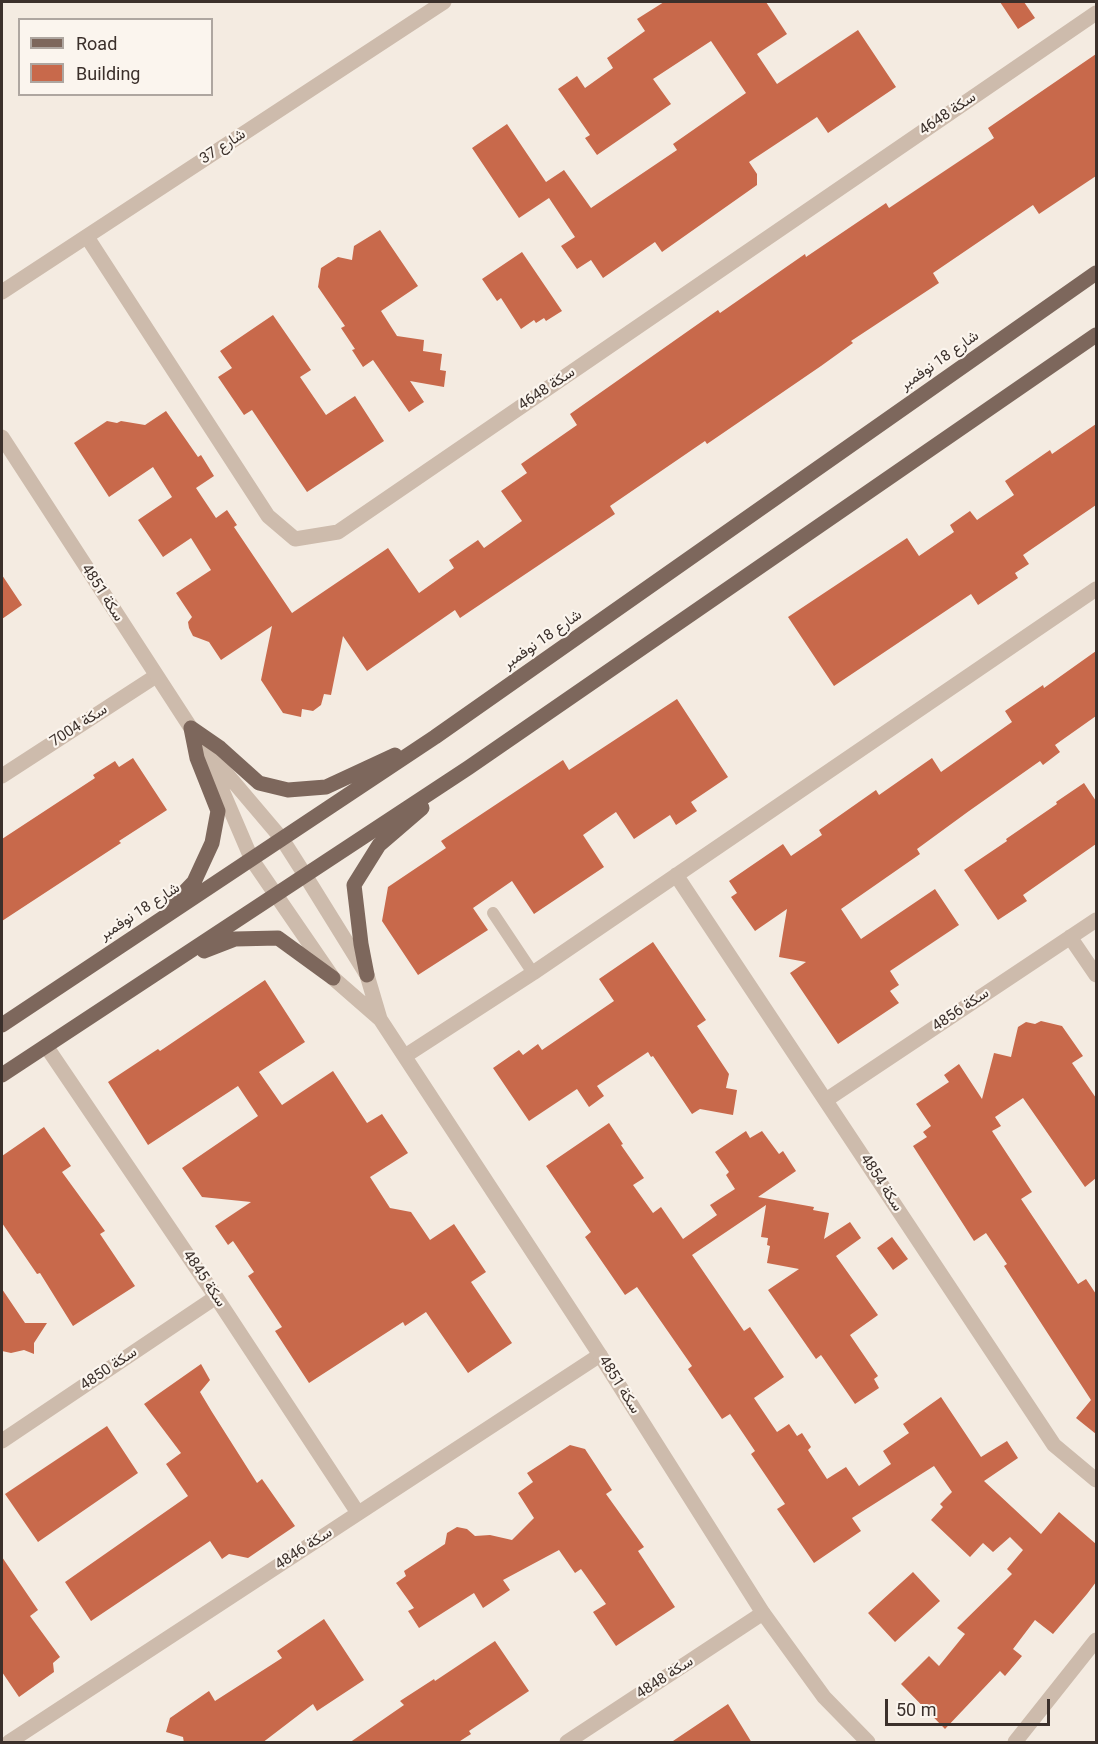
<!DOCTYPE html>
<html>
<head>
<meta charset="utf-8">
<style>
  body { margin:0 }
  #map { position:relative; width:1098px; height:1744px; overflow:hidden; background:#f4ebe1; font-family:Roboto,sans-serif }
  canvas { display:block }
  .frame { position:absolute; inset:0; border:3px solid #3b302b; pointer-events:none }
  .legend { position:absolute; left:18px; top:18px; width:195px; height:78px; box-sizing:border-box; background:#fbf5ee; border:2px solid #aea6a0; margin:0; padding:8px 10px; list-style:none; font-size:18px; color:#3b302b }
  .legend li { display:flex; align-items:center; gap:12px; height:30px }
  .legend b { width:30px; border:2px solid #aea6a0 }
  .scale { position:absolute; left:885px; top:1699px; width:165px; height:27px; box-sizing:border-box; border:3px solid #3b302b; border-top:0; padding-left:8px; font-size:18px; line-height:21px; white-space:nowrap; color:#3b302b; -webkit-text-stroke:4px #fbf5ee; paint-order:stroke }
</style>
</head>
<body>
<div id="map">
<canvas width="1098" height="1744"></canvas>
<div class="frame"></div>
<ul class="legend">
<li><b style="height:8px;background:#7d675c"></b>Road</li>
<li><b style="height:16px;background:#c8694b"></b>Building</li>
</ul>
<div class="scale">50 m</div>
</div>
<script>
const c = document.querySelector('canvas').getContext('2d');
c.lineJoin = 'round';
function fill(path, color) {
  c.fillStyle = color;
  c.fill(path, 'evenodd');
}
function stroke(path, color, width, dash) {
  c.strokeStyle = color;
  c.lineWidth = width;
  c.lineCap = dash ? 'butt' : 'round';
  c.setLineDash(dash || []);
  c.stroke(path);
}
function write(font, color, halo, rows, align = 'center') {
  c.font = font + ' Roboto,Vazirmatn,sans-serif';
  c.lineWidth = 4.5;
  c.setLineDash([]);
  c.textBaseline = 'middle';
  c.strokeStyle = halo;
  c.fillStyle = color;
  for (const [text, x, y, turn = 0] of rows) {
    c.save();
    c.translate(x, y);
    c.rotate((+turn || 0) * Math.PI / 180);
    c.textAlign = isNaN(turn) ? turn : align;
    if (halo) c.strokeText(text, 0, 0);
    c.fillText(text, 0, 0);
    c.restore();
  }
}
fill(new Path2D(`
  M 664,2 L 766,2 L 787,34 L 757,54 L 777,84 L 858,30 L 896,87 L 828,133 L 817,117 L 749,162 L 757,174 L 757,185 L 662,252 L 655,242 L 603,278 L 591,260 L 577,269 L 561,246 L 575,237 L 549,198 L 519,218 L 472,148 L 507,124 L 546,182 L 564,170 L 591,208 L 677,150 L 673,144 L 746,93 L 711,41 L 653,79 L 671,104 L 597,155 L 585,138 L 590,135 L 558,89 L 577,76 L 585,88 L 613,68 L 607,58 L 645,31 L 637,19 Z
  M 1000,2 L 1024,2 L 1035,18 L 1018,29 Z
  M 1096,54 L 1096,176 L 1039,214 L 1033,205 L 933,273 L 939,283 L 851,341 L 853,343 L 821,366 L 707,444 L 705,441 L 610,506 L 615,514 L 460,618 L 455,610 L 367,671 L 343,636 L 331,695 L 324,694 L 321,705 L 313,711 L 302,709 L 301,717 L 283,713 L 261,680 L 272,626 L 221,660 L 209,642 L 193,636 L 189,628 L 188,622 L 192,617 L 176,593 L 211,570 L 191,538 L 163,557 L 138,520 L 172,497 L 153,467 L 109,497 L 74,443 L 107,421 L 117,423 L 121,421 L 145,425 L 166,411 L 198,457 L 201,455 L 214,476 L 196,488 L 216,518 L 227,510 L 237,525 L 234,527 L 292,613 L 388,548 L 419,593 L 454,568 L 449,560 L 478,540 L 484,548 L 522,521 L 501,491 L 527,473 L 521,464 L 577,425 L 570,414 L 718,310 L 720,313 L 805,254 L 806,257 L 886,203 L 889,208 L 994,138 L 988,128 Z
  M 380,230 L 418,286 L 381,311 L 397,336 L 424,340 L 423,351 L 442,354 L 440,370 L 446,371 L 444,387 L 410,381 L 424,402 L 409,412 L 373,360 L 363,367 L 352,350 L 355,349 L 341,328 L 345,326 L 318,287 L 321,268 L 338,257 L 352,260 L 354,246 Z
  M 522,252 L 562,311 L 546,321 L 544,318 L 536,323 L 534,320 L 521,329 L 501,298 L 497,301 L 482,279 Z
  M 273,315 L 311,370 L 300,377 L 326,415 L 355,396 L 384,441 L 307,492 L 252,410 L 244,415 L 218,377 L 232,368 L 220,351 Z
  M 1096,424 L 1096,505 L 1023,555 L 1029,564 L 1015,573 L 1018,578 L 978,605 L 971,594 L 834,686 L 788,617 L 907,538 L 919,556 L 954,532 L 950,525 L 970,511 L 977,520 L 1014,495 L 1005,481 L 1050,450 L 1052,454 Z
  M 2,575 L 22,605 L 2,619 Z
  M 1096,651 L 1096,716 L 1055,745 L 1060,752 L 1043,765 L 1040,761 L 969,811 L 917,849 L 920,854 L 841,909 L 861,939 L 935,889 L 959,925 L 890,971 L 899,985 L 890,991 L 899,1003 L 838,1044 L 790,973 L 806,962 L 779,957 L 787,909 L 755,931 L 731,897 L 737,893 L 729,881 L 783,844 L 791,856 L 822,835 L 819,830 L 876,790 L 879,795 L 932,758 L 941,772 L 1012,722 L 1005,711 L 1043,685 L 1044,688 Z
  M 677,699 L 728,777 L 691,802 L 697,811 L 676,825 L 670,815 L 634,839 L 616,812 L 583,835 L 604,867 L 534,914 L 512,881 L 473,908 L 488,930 L 418,975 L 382,921 L 388,887 L 446,848 L 441,841 L 563,760 L 569,770 Z
  M 133,758 L 167,810 L 119,841 L 121,843 L 2,921 L 2,839 L 95,778 L 93,775 L 115,761 L 119,767 Z
  M 1084,783 L 1096,801 L 1096,844 L 1023,895 L 1027,901 L 998,920 L 964,870 L 1007,841 L 1006,839 L 1057,804 L 1056,802 Z
  M 653,942 L 706,1020 L 697,1026 L 729,1074 L 726,1088 L 737,1090 L 733,1115 L 700,1109 L 692,1114 L 653,1056 L 651,1057 L 648,1052 L 597,1086 L 604,1096 L 589,1107 L 577,1089 L 529,1121 L 493,1068 L 519,1050 L 523,1055 L 538,1044 L 542,1050 L 614,1001 L 599,979 Z
  M 265,980 L 305,1042 L 259,1072 L 282,1105 L 333,1071 L 367,1123 L 382,1114 L 408,1153 L 370,1177 L 390,1208 L 411,1212 L 430,1240 L 454,1224 L 486,1272 L 471,1282 L 512,1343 L 468,1373 L 426,1312 L 405,1326 L 403,1322 L 309,1383 L 275,1331 L 282,1327 L 248,1276 L 254,1272 L 233,1241 L 228,1245 L 215,1226 L 251,1202 L 202,1197 L 182,1168 L 258,1116 L 238,1086 L 148,1145 L 108,1082 L 158,1049 L 160,1051 Z
  M 1041,1021 L 1062,1026 L 1083,1056 L 1072,1063 L 1096,1098 L 1096,1178 L 1085,1187 L 1023,1098 L 995,1117 L 1001,1126 L 992,1131 L 1032,1192 L 1021,1199 L 1078,1284 L 1086,1279 L 1096,1294 L 1096,1434 L 1076,1418 L 1091,1400 L 1004,1266 L 1007,1264 L 986,1233 L 974,1241 L 913,1146 L 927,1137 L 923,1132 L 931,1126 L 916,1104 L 949,1082 L 944,1075 L 959,1064 L 982,1099 L 994,1053 L 1011,1057 L 1018,1027 L 1026,1022 L 1035,1024 Z
  M 609,1123 L 623,1144 L 621,1145 L 644,1178 L 633,1185 L 653,1213 L 661,1207 L 683,1239 L 717,1215 L 710,1205 L 735,1189 L 726,1175 L 729,1172 L 715,1152 L 746,1131 L 750,1138 L 762,1131 L 779,1154 L 783,1151 L 796,1171 L 758,1197 L 814,1207 L 813,1210 L 829,1213 L 824,1239 L 850,1222 L 861,1238 L 836,1256 L 878,1315 L 850,1335 L 878,1376 L 874,1379 L 879,1388 L 855,1404 L 821,1355 L 816,1359 L 768,1290 L 799,1269 L 767,1263 L 770,1246 L 767,1245 L 768,1238 L 761,1237 L 766,1205 L 692,1255 L 744,1331 L 750,1327 L 784,1377 L 754,1398 L 777,1432 L 789,1424 L 797,1436 L 802,1433 L 811,1447 L 808,1450 L 827,1479 L 846,1467 L 859,1486 L 891,1464 L 883,1451 L 909,1433 L 903,1424 L 941,1397 L 981,1457 L 1007,1441 L 1018,1458 L 984,1481 L 1041,1534 L 1059,1512 L 1096,1544 L 1096,1582 L 1087,1594 L 1053,1634 L 1035,1620 L 1013,1649 L 1022,1656 L 1005,1676 L 1000,1671 L 945,1729 L 901,1684 L 929,1656 L 939,1666 L 965,1634 L 957,1628 L 1012,1574 L 1007,1569 L 1023,1550 L 1010,1537 L 993,1552 L 983,1543 L 970,1557 L 931,1520 L 943,1507 L 940,1504 L 952,1492 L 934,1466 L 852,1518 L 861,1531 L 814,1563 L 777,1509 L 785,1504 L 751,1454 L 755,1451 L 730,1414 L 722,1419 L 688,1369 L 692,1366 L 637,1287 L 625,1295 L 585,1237 L 591,1232 L 546,1166 Z
  M 44,1127 L 71,1166 L 62,1172 L 105,1231 L 100,1234 L 135,1286 L 73,1326 L 40,1273 L 37,1274 L 2,1223 L 2,1156 Z
  M 892,1237 L 908,1259 L 893,1270 L 877,1248 Z
  M 2,1289 L 25,1323 L 47,1323 L 34,1343 L 34,1354 L 24,1350 L 11,1353 L 2,1351 Z
  M 201,1364 L 210,1380 L 200,1392 L 212,1412 L 257,1483 L 262,1479 L 295,1526 L 248,1558 L 229,1554 L 222,1559 L 210,1541 L 91,1621 L 65,1582 L 188,1496 L 166,1464 L 181,1453 L 144,1404 Z
  M 107,1426 L 138,1473 L 38,1542 L 5,1494 Z
  M 570,1445 L 585,1449 L 612,1490 L 606,1494 L 644,1547 L 638,1551 L 675,1607 L 616,1646 L 593,1612 L 606,1604 L 581,1569 L 575,1573 L 559,1550 L 503,1580 L 510,1590 L 483,1608 L 474,1593 L 419,1628 L 408,1611 L 414,1608 L 396,1583 L 406,1576 L 404,1571 L 445,1544 L 447,1533 L 457,1527 L 467,1529 L 475,1536 L 490,1535 L 512,1540 L 534,1518 L 518,1493 L 533,1482 L 527,1473 Z
  M 2,1557 L 38,1610 L 30,1616 L 60,1657 L 53,1663 L 54,1672 L 19,1697 L 2,1672 Z
  M 913,1572 L 940,1601 L 895,1642 L 868,1613 Z
  M 324,1619 L 364,1680 L 317,1711 L 313,1704 L 262,1743 L 184,1743 L 183,1737 L 166,1732 L 170,1718 L 209,1691 L 215,1701 L 282,1658 L 277,1651 Z
  M 495,1641 L 529,1691 L 469,1731 L 471,1734 L 457,1743 L 349,1743 L 404,1705 L 400,1701 L 434,1679 L 435,1681 Z
  M 728,1704 L 752,1743 L 670,1743 Z`), '#c8694b');
stroke(new Path2D(`
  M 493,913 L 533,973`), '#cdbbac', 12);
stroke(new Path2D(`
  M 87,237 L 268,516 L 295,539 L 338,532 L 1096,13
  M 2,776 L 156,676
  M 676,875 L 1054,1445 L 1096,1480
  M 1070,937 L 1096,975
  M 46,1046 L 216,1297 L 358,1513
  M 405,1056 L 533,973 L 1096,589
  M 826,1100 L 1096,920
  M 2,1441 L 216,1297
  M 9,1742 L 600,1355
  M 567,1742 L 763,1613
  M 1015,1742 L 1096,1640`), '#cdbbac', 15);
stroke(new Path2D(`
  M 2,292 L 444,2
  M 2,437 L 198,739
  M 204,748 L 252,860 L 333,978 L 380,1019 L 600,1355 L 763,1613 L 824,1697 L 868,1742
  M 215,760 L 282,839 L 305,875 L 367,975 L 380,1019`), '#cdbbac', 15);
stroke(new Path2D(`
  M 191,728 L 220,748 L 259,783 L 288,790 L 326,787 L 395,755
  M 172,905 L 194,882 L 212,843 L 218,811 L 197,758 L 191,728
  M 204,951 L 235,939 L 278,938 L 333,978
  M 367,975 L 361,944 L 354,885 L 379,845 L 422,808
  M 2,1025 L 435,737 L 1096,273
  M 2,1075 L 468,768 L 1096,335`), '#7d675c', 15);
write('15px', '#3b302b', '#fbf5ee', [
  ["سكة 4648",948,114,-34],
  ["شارع 37",223,147,-33],
  ["شارع 18 نوفمبر",940,361,-35],
  ["سكة 4648",547,389,-34],
  ["سكة 4851",102,593,57],
  ["شارع 18 نوفمبر",543,640,-35],
  ["سكة 7004",79,726,-33],
  ["شارع 18 نوفمبر",140,912,-33],
  ["سكة 4856",961,1010,-34],
  ["سكة 4854",881,1183,57],
  ["سكة 4845",204,1279,56],
  ["سكة 4850",109,1369,-34],
  ["سكة 4851",619,1385,58],
  ["سكة 4846",304,1549,-33],
  ["سكة 4848",665,1678,-33]
]);
</script>
</body>
</html>
